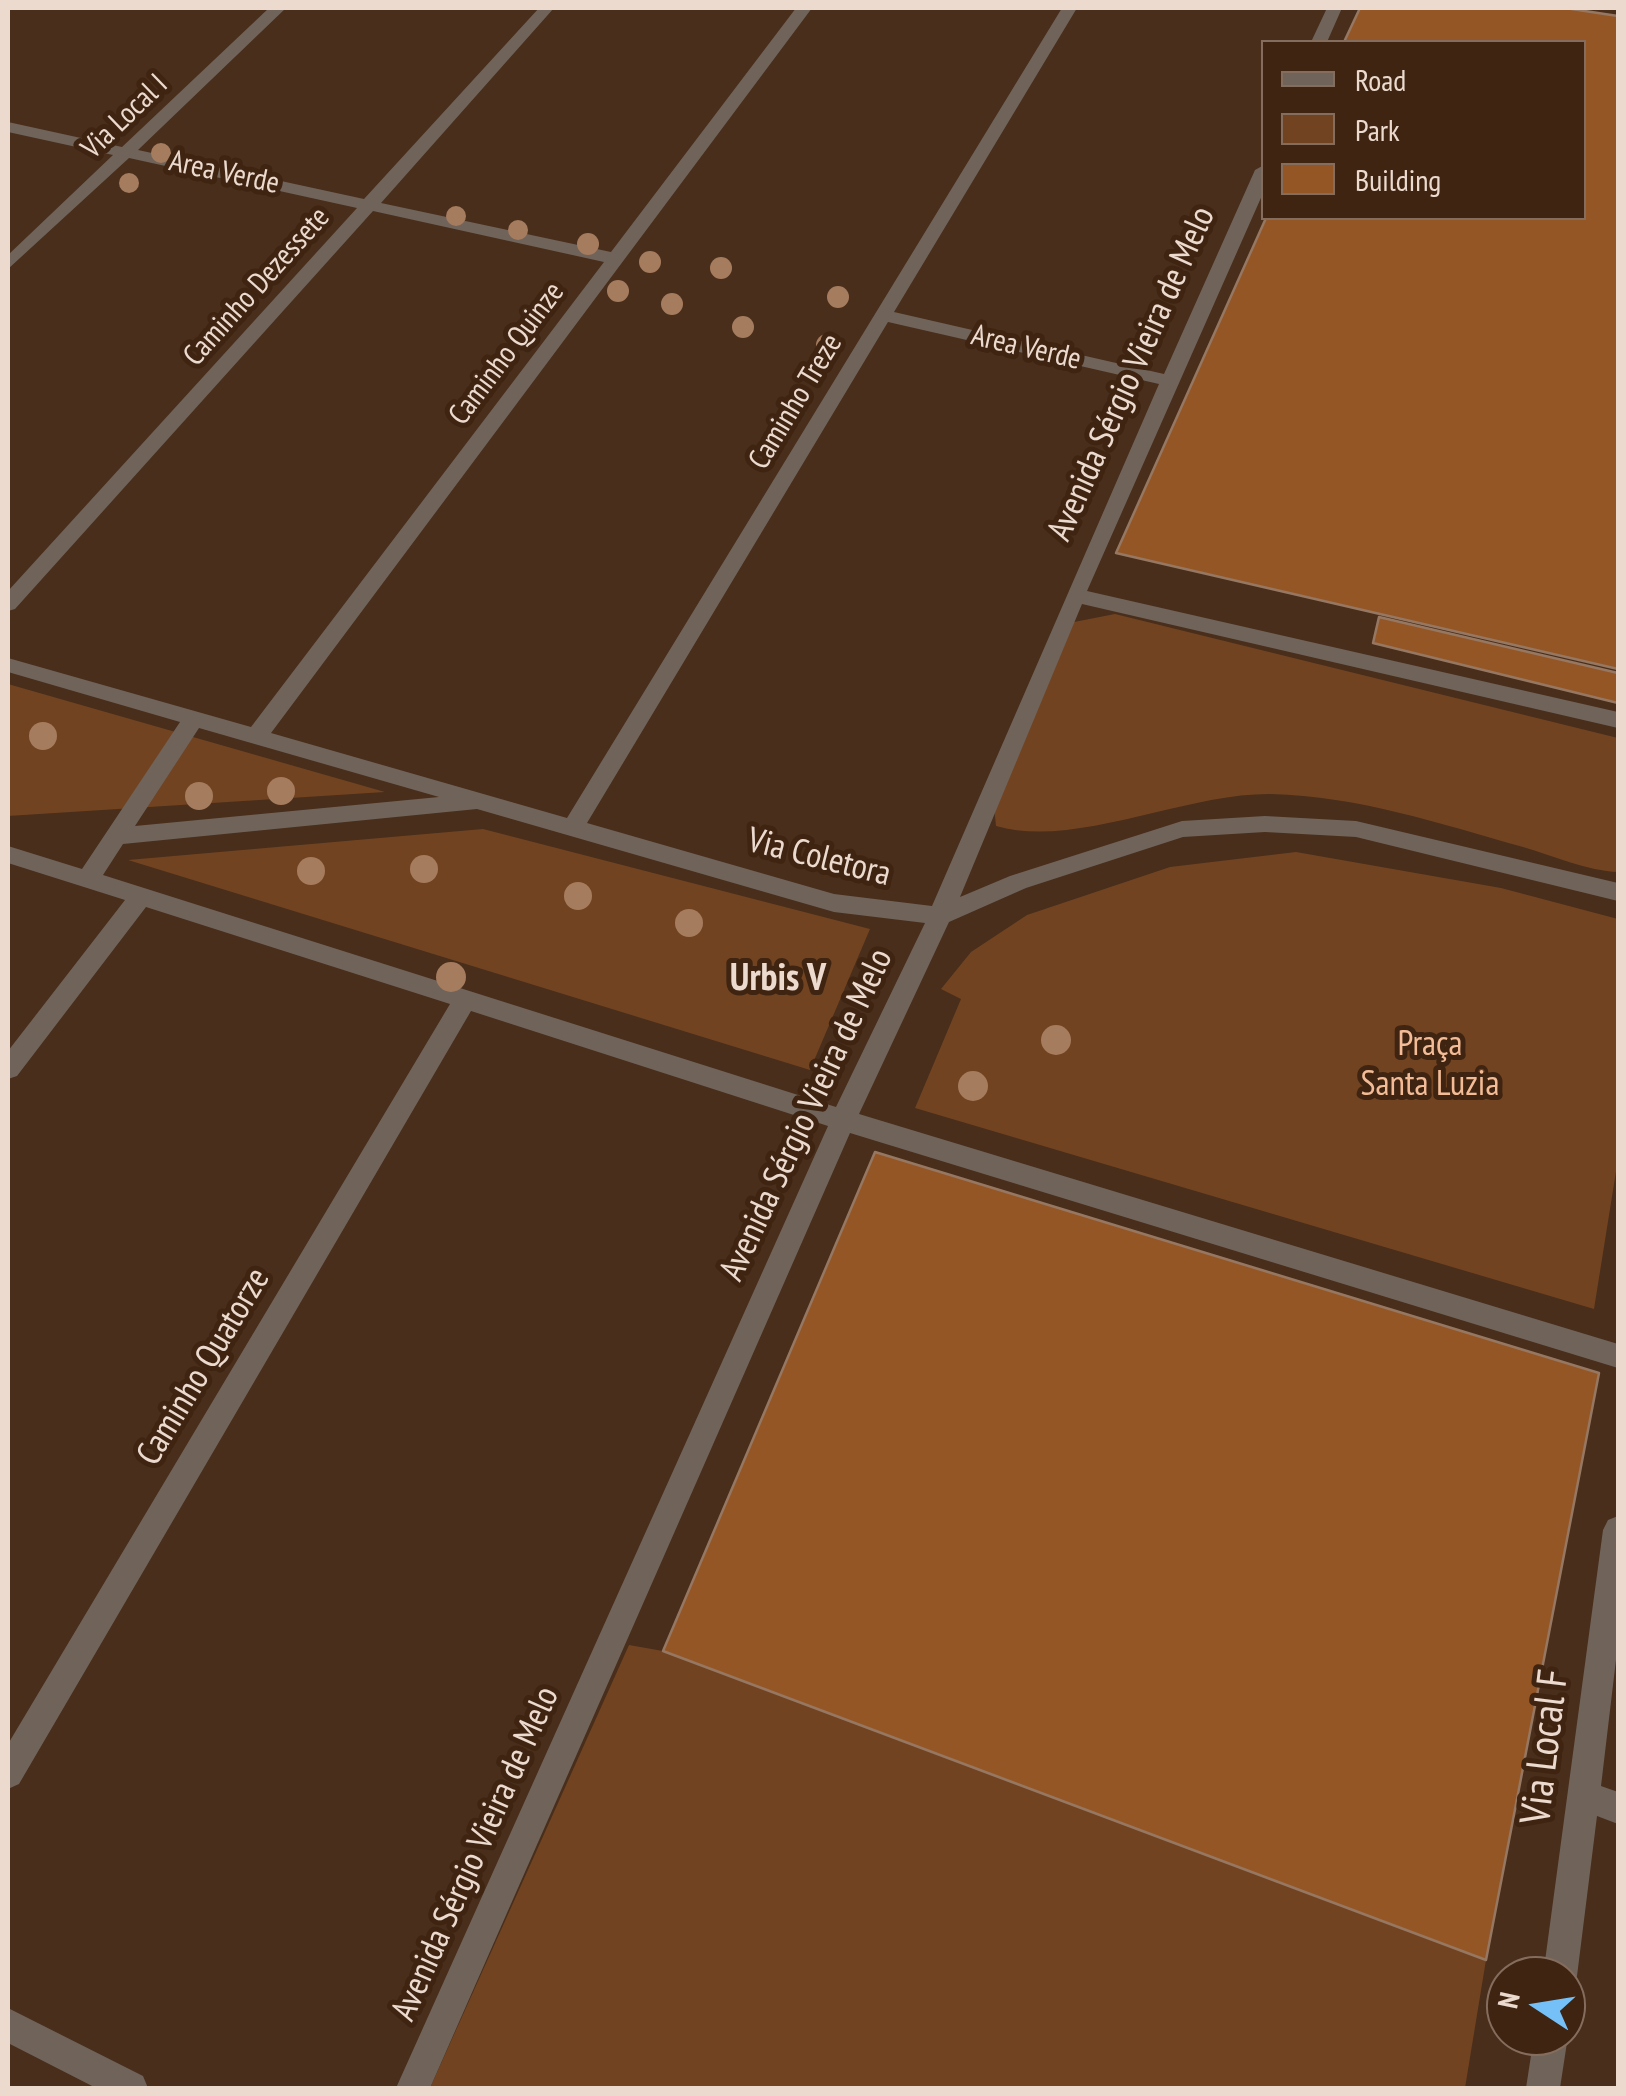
<!DOCTYPE html>
<html>
<head>
<meta charset="utf-8">
<style>
  body { margin:0 }
  #map { position:relative; width:1626px; height:2096px; overflow:hidden; background:#482e1b; font-family:"PT Sans Narrow",sans-serif }
  canvas { display:block }
  .frame { position:absolute; inset:0; border:10px solid #ecdacf; pointer-events:none }
  .legend { position:absolute; left:1261px; top:40px; width:325px; height:180px; box-sizing:border-box; background:#3e2411; border:2px solid #846d5d; margin:0; padding:12px 18px; list-style:none; font-size:30px; color:#ecdacf }
  .legend li { display:flex; align-items:center; gap:20px; height:50px }
  .legend b { width:50px; border:2px solid #846d5d }
  .north { position:absolute; left:1486px; top:1956px; width:100px; height:100px; box-sizing:border-box; background:#3e2411; border:2px solid #846d5d; border-radius:50%; rotate:282deg; font-size:28px; font-weight:700; line-height:40px; text-align:center; color:#ecdacf }
  .north::after { content:''; display:block; margin:auto; width:35px; height:45px; background:#75c0f6; clip-path:polygon(50% 0,100% 100%,50% 72%,0 100%) }
</style>
</head>
<body>
<div id="map">
<canvas width="1626" height="2096"></canvas>
<div class="frame"></div>
<ul class="legend">
<li><b style="height:12px;background:#70635a"></b>Road</li>
<li><b style="height:28px;background:#714321"></b>Park</li>
<li><b style="height:28px;background:#955625"></b>Building</li>
</ul>
<div class="north">N</div>
</div>
<script>
const c = document.querySelector('canvas').getContext('2d');
c.lineJoin = 'round';
function fill(path, color) {
  c.fillStyle = color;
  c.fill(path, 'evenodd');
}
function stroke(path, color, width, dash) {
  c.strokeStyle = color;
  c.lineWidth = width;
  c.lineCap = dash ? 'butt' : 'round';
  c.setLineDash(dash || []);
  c.stroke(path);
}
function write(font, color, halo, rows, align = 'center') {
  c.font = font + ' "PT Sans Narrow",sans-serif';
  c.lineWidth = 10;
  c.setLineDash([]);
  c.textBaseline = 'middle';
  c.strokeStyle = halo;
  c.fillStyle = color;
  for (const [text, x, y, turn = 0] of rows) {
    c.save();
    c.translate(x, y);
    c.rotate((+turn || 0) * Math.PI / 180);
    c.textAlign = isNaN(turn) ? turn : align;
    if (halo) c.strokeText(text, 0, 0);
    c.fillText(text, 0, 0);
    c.restore();
  }
}
fill(new Path2D(`
  M 1115,614 L 1618,738 L 1618,872 C 1588,871 1553,856 1523,847 C 1441,824 1358,796 1271,794 C 1184,793 1075,849 996,826 L 994,806 L 1074,622 Z
  M 8,684 L 385,792 L 8,816 Z
  M 483,829 L 870,929 L 810,1070 L 128,860 Z
  M 1296,852 L 1501,888 L 1618,919 L 1618,1159 L 1594,1309 L 915,1108 L 961,999 L 941,989 L 971,952 L 1027,915 L 1170,867 Z
  M 629,1645 L 663,1651 L 1486,1960 L 1465,2088 L 430,2088 Z`), '#714321');
const building = new Path2D(`
  M 1360,8 L 1565,8 L 1618,16 L 1618,669 L 1116,553 L 1266,218 L 1584,218 L 1584,42 L 1344,42 Z
  M 1379,617 L 1618,673 L 1618,703 L 1373,643 Z
  M 875,1152 L 1599,1373 L 1486,1960 L 663,1651 Z`);
fill(building, '#955625');
stroke(building, '#967762', 2.5);
fill(new Path2D(`
  M 269,8 L 286,8 L 138,150 L 364,199 L 539,8 L 554,8 L 381,203 L 611,252 L 796,8 L 812,8 L 271,733 L 567,818 L 1062,8 L 1077,8 L 894,312 L 1164,374 L 1255,170 L 1264,165 L 1264,191 L 1087,591 L 1618,712 L 1618,728 L 1082,604 L 960,897 L 1010,876 L 1182,821 L 1265,816 L 1356,821 L 1618,883 L 1618,901 L 1356,837 L 1265,832 L 1183,837 L 1026,888 L 949,922 L 859,1114 L 1618,1344 L 1618,1368 L 850,1133 L 430,2088 L 396,2088 L 828,1126 L 471,1011 L 19,1784 L 8,1789 L 8,1744 L 450,1004 L 146,907 L 17,1076 L 8,1079 L 8,1051 L 125,900 L 8,863 L 8,846 L 82,869 L 180,722 L 8,672 L 8,658 L 251,727 L 604,262 L 373,211 L 15,609 L 8,611 L 8,591 L 357,208 L 129,158 L 8,269 L 8,255 L 113,155 L 8,132 L 8,122 L 122,147 ZM 888,322 L 1159,384 L 932,906 L 834,894 L 587,823 ZM 199,728 L 439,797 L 135,826 ZM 477,809 L 834,912 L 925,923 L 836,1107 L 103,875 L 123,844 Z
  M 1327,8 L 1342,8 L 1327,42 L 1311,42 Z
  M 1618,1516 L 1618,1643 L 1601,1786 L 1618,1792 L 1618,1824 L 1597,1816 L 1577,1976 L 1572,1988 L 1566,1990 L 1566,1976 L 1543,1976 L 1603,1530 L 1608,1520 Z
  M 8,2008 L 143,2076 L 148,2088 L 96,2088 L 8,2043 Z
  M 1566,2031 L 1568,2036 L 1560,2088 L 1526,2088 L 1534,2036 L 1566,2036 Z`), '#70635a');
c.fillStyle = '#a67c5f';
for (const [x, y, r] of [
  [161,153,10],
  [129,183,10],
  [456,216,10],
  [518,230,10],
  [588,244,11],
  [650,262,11],
  [721,268,11],
  [618,291,11],
  [838,297,11],
  [672,304,11],
  [743,327,11],
  [827,345,11],
  [43,736,14],
  [281,791,14],
  [199,796,14],
  [424,869,14],
  [311,871,14],
  [578,896,14],
  [689,923,14],
  [451,977,15],
  [1056,1040,15],
  [973,1086,15]
]) {
  c.beginPath();
  c.arc(x, y, r, 0, 2 * Math.PI);
  c.fill();
}
write('30px', '#ecdacf', '#3e2411', [
  ["Via Local I",125,117,-44],
  ["Area Verde",224,173,12],
  ["Caminho Dezessete",257,287,-48],
  ["Area Verde",1026,348,13],
  ["Caminho Quinze",507,354,-53],
  ["Caminho Treze",796,402,-59]
]);
write('35px', '#ecdacf', '#3e2411', [
  ["Avenida Sérgio Vieira de Melo",1132,374,-66],
  ["Via Coletora",819,858,14],
  ["Avenida Sérgio Vieira de Melo",807,1115,-65],
  ["Caminho Quatorze",204,1367,-59],
  ["Avenida Sérgio Vieira de Melo",476,1854,-66]
]);
write('35px', '#f3bc97', '#3e2411', [
  ["Praça",1430,1045],
  ["Santa Luzia",1430,1085]
]);
write('bold 38px', '#ecdacf', '#3e2411', [
  ["Urbis V",778,979]
]);
write('42px', '#ecdacf', '#3e2411', [
  ["Via Local F",1546,1747,-83]
]);
</script>
</body>
</html>
